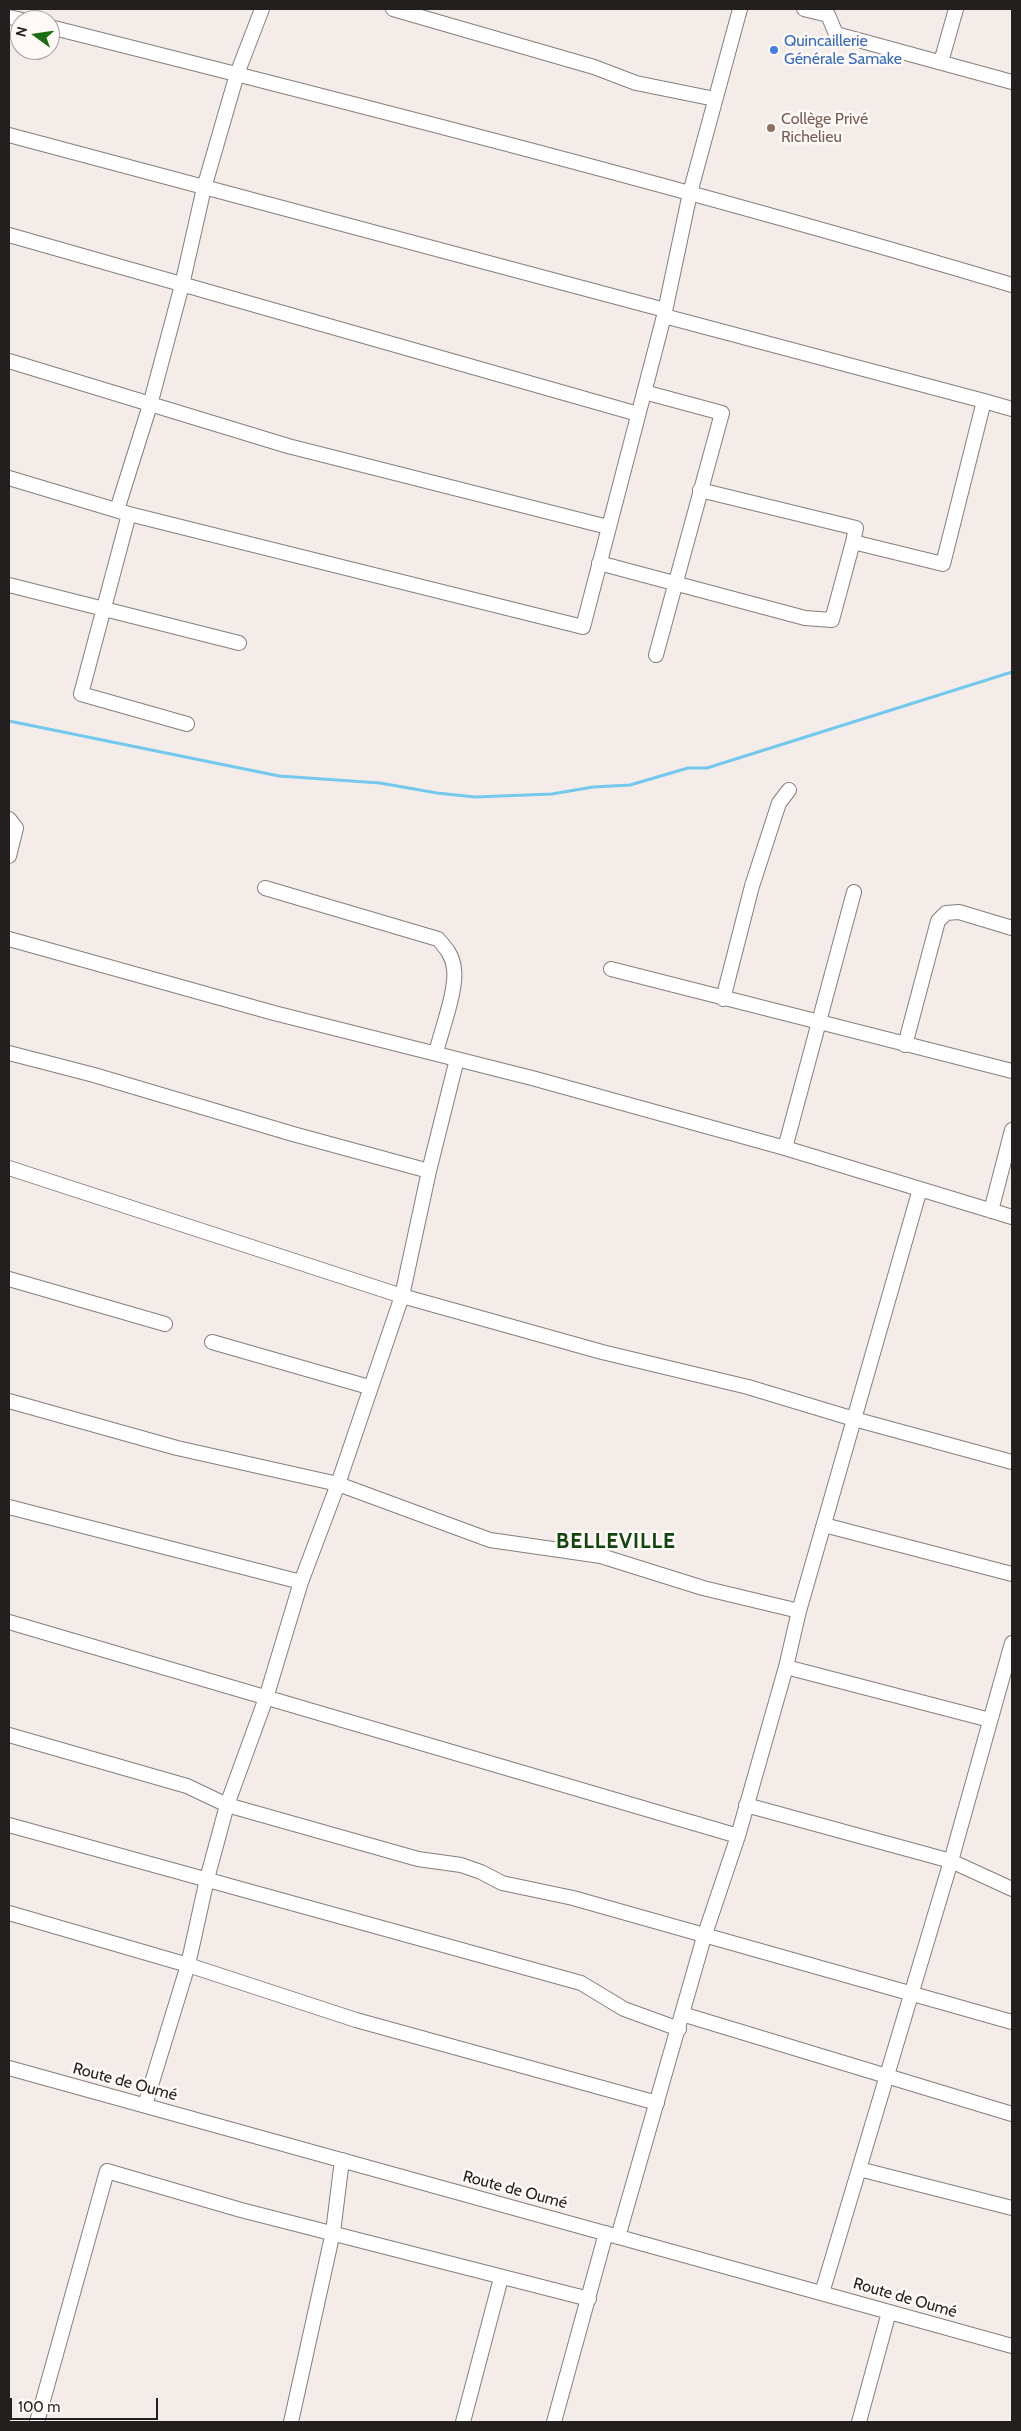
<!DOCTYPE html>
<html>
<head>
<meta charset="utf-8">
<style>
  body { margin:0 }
  #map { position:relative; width:1021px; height:2431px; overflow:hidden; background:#f4ece9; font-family:Cabin,sans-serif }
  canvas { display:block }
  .frame { position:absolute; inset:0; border:10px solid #221f1e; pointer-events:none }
  .north { position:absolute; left:10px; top:10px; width:50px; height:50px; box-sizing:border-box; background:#fffaf8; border:1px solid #a7a2a1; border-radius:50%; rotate:284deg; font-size:14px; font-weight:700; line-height:20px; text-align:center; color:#221f1e }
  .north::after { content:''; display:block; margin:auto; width:18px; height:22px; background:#1c6e15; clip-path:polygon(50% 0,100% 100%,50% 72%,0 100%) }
  .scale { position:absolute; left:10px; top:2398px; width:148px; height:22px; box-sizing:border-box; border:2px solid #221f1e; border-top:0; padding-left:6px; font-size:15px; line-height:18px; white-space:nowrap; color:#221f1e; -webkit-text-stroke:4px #fffaf8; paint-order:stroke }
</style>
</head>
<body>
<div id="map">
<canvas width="1021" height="2431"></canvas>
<div class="frame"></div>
<div class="north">N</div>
<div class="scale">100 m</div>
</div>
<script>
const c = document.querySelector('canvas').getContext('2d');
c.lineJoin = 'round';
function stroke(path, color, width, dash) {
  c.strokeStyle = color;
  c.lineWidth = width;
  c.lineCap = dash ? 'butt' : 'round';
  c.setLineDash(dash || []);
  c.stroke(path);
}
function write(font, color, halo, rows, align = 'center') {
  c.font = font + ' Cabin,sans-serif';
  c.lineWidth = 5;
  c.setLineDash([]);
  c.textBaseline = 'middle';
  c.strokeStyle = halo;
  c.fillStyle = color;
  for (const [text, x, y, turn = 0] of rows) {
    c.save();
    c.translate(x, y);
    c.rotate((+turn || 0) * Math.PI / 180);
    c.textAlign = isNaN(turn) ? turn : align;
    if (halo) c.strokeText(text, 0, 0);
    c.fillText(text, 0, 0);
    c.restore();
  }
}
stroke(new Path2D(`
  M 9,721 L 279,776 L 380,783 L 437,793 L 475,797 L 552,794 L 593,787 L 630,785 L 688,768 L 707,768 L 1012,672`), '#73c8ed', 3);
const minor = new Path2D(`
  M 393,9 L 594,67 L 636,83 L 715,99
  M 804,9 L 828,15 L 836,34 L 1012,82
  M 9,17 L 22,20
  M 50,27 C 372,108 694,190 1012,285
  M 941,62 L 956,9
  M 9,135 L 665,310
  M 9,235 L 638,414
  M 664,316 L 984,401
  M 9,361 L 288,446 L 608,527
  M 644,392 L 722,413 L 656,655
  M 9,478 L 129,514 L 583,627 L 664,316 L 690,193 L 740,9
  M 700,490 L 856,528 L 853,542 L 943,564 L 984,401 L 1012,409
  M 117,510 L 150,405 L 182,285 L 204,188 L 237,74 L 262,9
  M 129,514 L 81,694 L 187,724
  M 599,563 L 805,618 L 832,620 L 853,542
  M 9,585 L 239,643
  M 9,819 L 16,828 L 9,856
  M 265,888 L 438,939 C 446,948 453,956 454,969 C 457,990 441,1031 436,1053
  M 9,939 L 274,1013 L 532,1078 L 785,1148 L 1012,1217
  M 611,969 L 1012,1071
  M 723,999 L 752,886 L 779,803 L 789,790
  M 905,1045 L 938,921 L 946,913 L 959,912 L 1012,928
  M 9,1053 L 94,1075 L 293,1134 L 429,1171
  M 785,1148 L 854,892
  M 9,1168 L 402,1296 L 602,1352 L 748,1387 L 854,1419 L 1012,1462
  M 991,1211 L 1012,1130
  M 9,1279 L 165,1324
  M 212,1342 L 369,1387
  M 9,1401 L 177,1448 L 338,1484 L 490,1540 L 601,1556 L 703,1588 L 799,1611
  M 9,1507 L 301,1582
  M 824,1525 L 1012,1574
  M 9,1622 L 738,1836
  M 786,1667 L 990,1720
  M 9,1735 L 187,1786 L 227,1805 L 418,1859 L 461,1865 L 481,1872 L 502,1883 L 573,1898 L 1012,2022
  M 746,1805 L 951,1861 L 1012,1889
  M 9,1825 L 581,1983 L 624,2009 L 679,2029
  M 9,1913 L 188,1965 L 356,2020 L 657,2103
  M 682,2014 L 1012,2114
  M 9,2068 L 1012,2346
  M 145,2105 L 188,1965 L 207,1879 L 227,1805 L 266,1698 L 301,1582 L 338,1484 L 402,1296 L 429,1171 L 457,1059
  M 859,2169 L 1012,2208
  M 618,2237 L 704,1937 L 738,1836 L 786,1667 L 799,1611 L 920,1189
  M 822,2293 L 951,1861 L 1012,1643
  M 37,2422 L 107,2171 L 241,2210 L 589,2299
  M 291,2422 L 333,2232 L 342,2160
  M 463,2422 L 501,2278
  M 554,2422 L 606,2233
  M 859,2422 L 889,2312`);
stroke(minor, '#857f7b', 16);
stroke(minor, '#fff', 14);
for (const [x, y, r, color] of [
  [774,50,5,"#3f7fe0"],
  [771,128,5,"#8d6e63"]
]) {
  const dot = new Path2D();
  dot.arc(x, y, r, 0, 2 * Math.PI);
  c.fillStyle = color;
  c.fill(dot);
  stroke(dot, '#fffaf8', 2);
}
write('16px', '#366cbe', '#fffaf8', [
  ["Quincaillerie",784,41],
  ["Générale Samake",784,59]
], 'left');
write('16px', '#785e54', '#fffaf8', [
  ["Collège Privé",781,119],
  ["Richelieu",781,137]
], 'left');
write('16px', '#221f1e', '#fffaf8', [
  ["Route de Oumé",125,2082,15],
  ["Route de Oumé",515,2190,15],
  ["Route de Oumé",905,2298,16]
]);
c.letterSpacing = '1px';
write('bold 21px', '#12450e', '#fffaf8', [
  ["BELLEVILLE",616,1542]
]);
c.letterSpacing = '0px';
</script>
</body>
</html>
